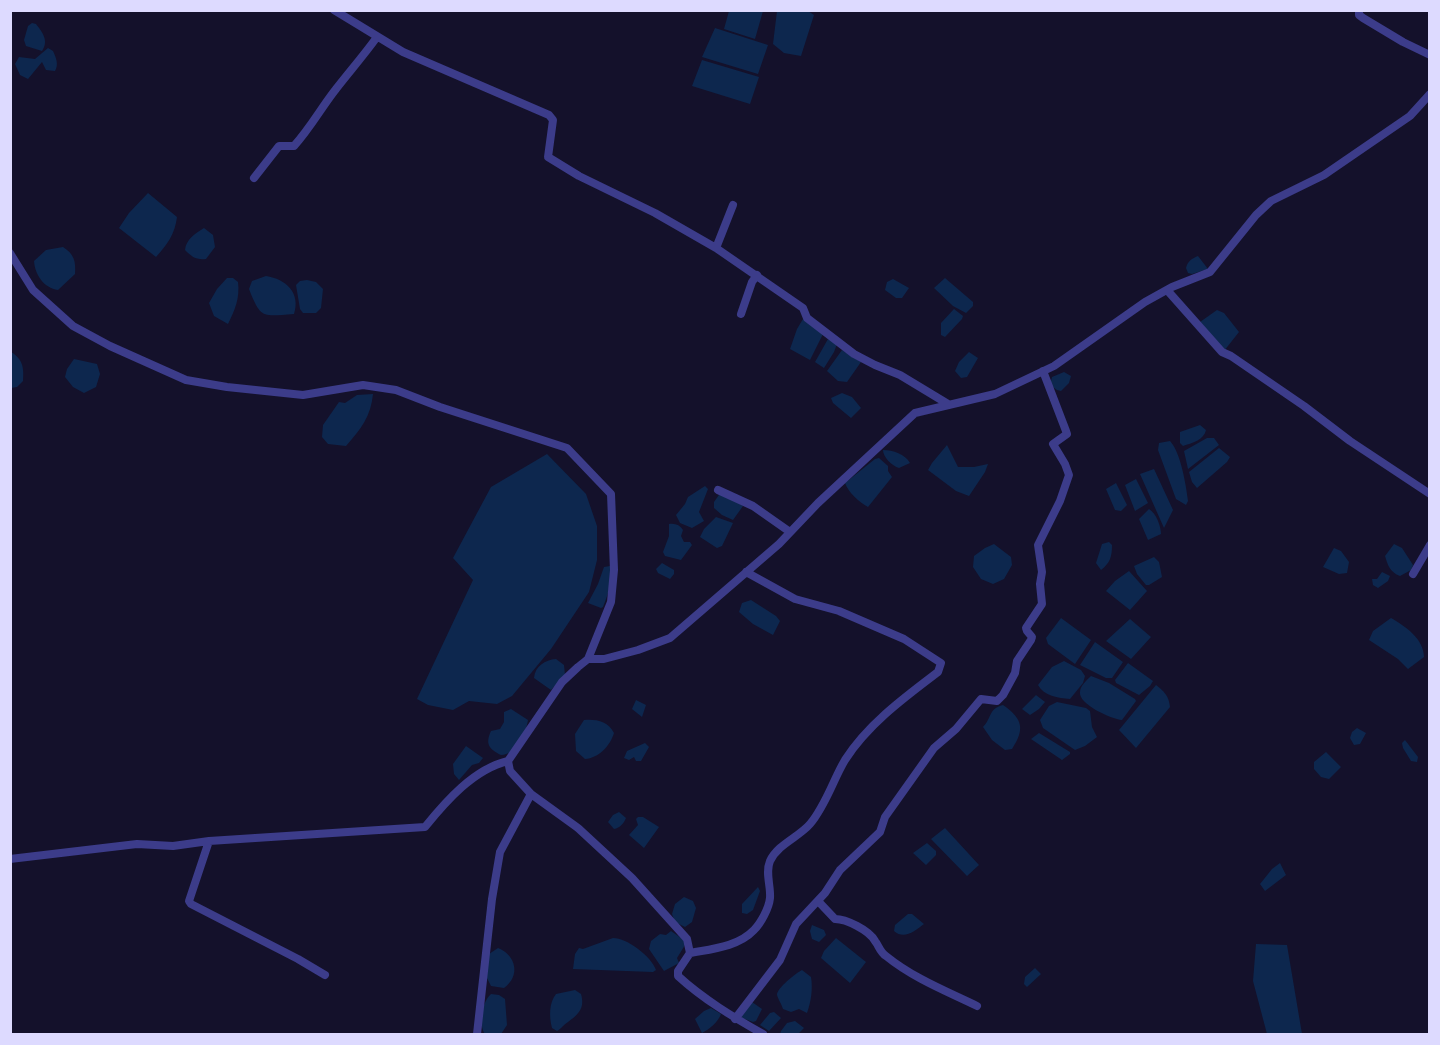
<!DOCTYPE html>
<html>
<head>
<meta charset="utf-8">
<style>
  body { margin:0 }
  #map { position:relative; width:1440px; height:1045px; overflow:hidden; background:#14112b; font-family:"Source Sans 3",sans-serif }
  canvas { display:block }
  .frame { position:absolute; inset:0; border:12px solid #dddaff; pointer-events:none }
</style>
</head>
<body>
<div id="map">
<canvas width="1440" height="1045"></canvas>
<div class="frame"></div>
</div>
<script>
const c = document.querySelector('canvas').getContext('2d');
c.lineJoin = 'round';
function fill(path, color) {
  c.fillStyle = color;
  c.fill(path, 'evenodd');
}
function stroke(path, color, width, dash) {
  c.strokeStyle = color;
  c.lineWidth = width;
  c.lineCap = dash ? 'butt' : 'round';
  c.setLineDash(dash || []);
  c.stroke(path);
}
fill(new Path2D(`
  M 729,11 L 763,11 L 755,39 L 724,29 Z
  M 777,11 L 808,11 L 814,15 L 801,56 L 784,53 L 773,44 Z
  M 32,23 L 36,24 C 43,33 49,41 42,51 L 26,46 L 24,40 L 28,26 Z
  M 715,28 L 768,45 L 758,74 L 702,57 Z
  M 48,48 L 53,51 C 56,58 59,64 55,71 L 46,70 L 42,62 L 28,79 L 20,75 L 15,64 L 19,57 L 35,59 Z
  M 702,60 L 759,77 L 750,104 L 692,86 Z
  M 148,193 L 177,217 C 175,234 167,245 156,257 L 119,228 L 129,213 Z
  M 204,228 L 213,235 L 215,247 L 206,259 C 196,260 192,257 185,250 C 186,239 196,233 204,228 Z
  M 63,247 C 74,254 76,261 75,274 L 58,290 C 44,288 35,275 34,261 L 46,250 Z
  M 1198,256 L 1208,269 L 1192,274 L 1188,273 L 1186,268 C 1188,261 1191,259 1198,256 Z
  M 266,276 C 286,279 301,293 294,314 C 263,316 261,320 249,289 L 252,281 Z
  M 227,278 L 233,278 L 238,282 C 240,298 235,310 228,324 L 214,316 L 209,303 L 217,289 Z
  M 945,278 L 973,302 L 973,306 L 966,313 L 953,306 L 934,288 Z
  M 893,279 L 909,288 L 902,298 L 896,298 L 885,290 L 887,282 Z
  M 307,280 L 316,282 L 323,289 L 321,308 L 316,313 L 303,313 L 300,309 L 296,285 L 300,281 Z
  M 954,309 L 963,316 L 962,319 L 945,337 L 941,335 L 941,323 Z
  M 1217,310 L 1224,313 L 1239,332 L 1224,351 L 1200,322 Z
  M 803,319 L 823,334 L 810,360 L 790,349 L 797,329 Z
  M 828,339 L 837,344 L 834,352 L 824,368 L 815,362 Z
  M 842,350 L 861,362 L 847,382 L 838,381 L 827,371 Z
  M 11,352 C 23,359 24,368 23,381 L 17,387 L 11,388 Z
  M 969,352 L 978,358 L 967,377 L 961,378 L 955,371 L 959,362 Z
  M 74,359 L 97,364 L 100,374 L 96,387 L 84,393 L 73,387 L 65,377 L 67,369 Z
  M 1064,372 L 1071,376 L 1069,383 L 1061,391 L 1057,390 L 1050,385 L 1052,377 Z
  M 842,393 L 852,397 L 861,408 L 851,418 L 833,403 L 831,398 Z
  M 373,394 C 371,416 361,429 346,446 L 328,444 L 322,437 L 323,425 L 339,402 L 345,403 L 357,395 Z
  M 1200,425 L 1206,430 C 1204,440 1192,443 1183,446 L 1180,443 L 1180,432 Z
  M 1207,438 L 1214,438 L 1219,445 L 1188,469 L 1184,451 Z
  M 1170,441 C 1181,453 1186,485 1188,501 L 1186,505 L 1176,499 L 1158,450 L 1159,443 Z
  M 947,445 L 958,467 L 974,467 L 988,464 L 985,472 L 969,496 L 956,491 L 928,470 L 932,463 Z
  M 1219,448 L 1230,457 L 1227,462 L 1197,488 L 1192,482 L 1189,472 Z
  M 883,450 C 893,450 905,454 910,463 L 899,468 C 892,466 883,457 883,450 Z
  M 547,454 L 586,494 L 597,526 L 597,560 L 589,592 L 551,649 L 512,696 L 497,704 L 469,701 L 453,710 L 428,705 L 417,699 L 473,580 L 453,558 L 491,487 Z
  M 879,458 L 888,466 L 888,471 L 892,477 L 868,507 C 858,501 849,493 845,483 L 875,459 Z
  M 1154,469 L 1173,510 L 1164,528 L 1140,474 Z
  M 1136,479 L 1148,503 L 1135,511 L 1125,485 Z
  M 1116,483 L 1127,505 L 1121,511 L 1115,510 L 1106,489 Z
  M 705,486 L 708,489 L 699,512 L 704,521 L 692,528 L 680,523 L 676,515 L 685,504 L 688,497 Z
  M 721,492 L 743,506 L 733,520 L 722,515 L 714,508 L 714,502 Z
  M 1149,509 C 1156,513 1161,526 1161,534 L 1148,540 L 1139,519 Z
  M 716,517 L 733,523 L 722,546 L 717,548 L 700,537 L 704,529 Z
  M 669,524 C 675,523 680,525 683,530 L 681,536 L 684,542 L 690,542 L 692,545 L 681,560 L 665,556 L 663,552 L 669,536 Z
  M 1109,542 L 1112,545 C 1112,557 1110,563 1101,570 L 1096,563 L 1102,544 Z
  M 994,544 L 1011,557 L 1012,565 L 1004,579 L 993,584 L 981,579 L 973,567 L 974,556 L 985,548 Z
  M 1394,544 L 1402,548 L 1413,565 L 1411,570 L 1400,576 C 1390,572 1388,566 1385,556 Z
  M 1334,548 L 1341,551 L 1349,562 L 1347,573 L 1339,574 L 1323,567 Z
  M 1154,557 L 1159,562 L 1162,577 L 1149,585 L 1146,585 L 1137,574 L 1134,566 Z
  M 662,563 L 674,570 L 674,574 L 670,579 L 658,573 L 656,569 Z
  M 610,566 C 613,579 608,595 603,607 L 601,608 L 588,603 L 598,584 L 604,567 Z
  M 1129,571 L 1147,591 L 1130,610 L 1106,591 L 1115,581 Z
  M 1382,572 L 1390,576 L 1388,581 L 1378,588 L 1373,585 L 1372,579 L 1377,579 Z
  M 751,600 L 776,616 L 780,621 L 773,635 L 753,624 L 739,612 L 742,603 Z
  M 1061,618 L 1091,640 L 1075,664 L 1048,644 L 1046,638 Z
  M 1391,618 C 1405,626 1424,639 1424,657 L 1408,669 L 1398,659 L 1369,640 L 1373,631 Z
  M 1130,619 L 1151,637 L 1131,659 L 1106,641 Z
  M 1095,642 L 1123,662 L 1112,678 L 1106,678 L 1080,665 Z
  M 556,659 L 564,665 L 565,675 L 551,690 L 534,678 C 535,666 545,660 556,659 Z
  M 1064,661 L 1081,670 L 1085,676 L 1083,683 L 1070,699 C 1058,698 1044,696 1038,685 L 1052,667 Z
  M 1128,663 L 1153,681 L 1150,686 L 1139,695 L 1116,683 L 1115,680 Z
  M 1091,676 L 1109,683 L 1135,699 L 1136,701 L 1122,720 C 1111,719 1078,704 1080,692 C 1080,686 1087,680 1091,676 Z
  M 1156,685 C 1164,691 1169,696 1170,707 L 1136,748 L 1119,730 Z
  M 1036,695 L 1045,702 L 1039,709 L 1030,715 L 1022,709 Z
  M 636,700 L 646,705 L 642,717 L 632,709 Z
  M 1057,702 L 1086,708 L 1090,711 L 1092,727 L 1097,737 L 1085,746 L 1075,750 L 1043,728 L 1040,720 L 1049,706 Z
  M 1003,705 C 1023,719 1025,729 1012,749 L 1005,750 L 992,740 L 983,727 C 992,718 988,709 1003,705 Z
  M 511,709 L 528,720 C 526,733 516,755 501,755 C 489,749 485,744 491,731 L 500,729 L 504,722 L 504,712 Z
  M 584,720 C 596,719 608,721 614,733 C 610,746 599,758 585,759 L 576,751 L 575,734 Z
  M 1357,728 L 1366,733 L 1360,744 L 1354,745 L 1350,738 L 1352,732 Z
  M 1039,733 L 1070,752 L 1070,754 L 1062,760 L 1031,739 Z
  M 1405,740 L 1418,757 L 1417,762 L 1411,761 L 1403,748 L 1402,743 Z
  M 645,743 L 649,747 L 641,761 L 636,761 L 634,757 L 629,760 L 624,758 L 627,751 Z
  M 466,746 L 483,758 L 479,763 L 472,765 L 459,780 L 454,774 L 453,764 Z
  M 1326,752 L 1341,767 L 1329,779 L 1321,777 L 1314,769 L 1314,762 Z
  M 619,812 L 626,818 C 624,823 620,828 614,829 L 608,822 L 613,815 Z
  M 638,817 L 643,817 L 659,827 L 644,848 L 629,835 L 638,825 L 636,819 Z
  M 945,828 L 979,865 L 967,876 L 931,839 Z
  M 927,843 L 936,851 L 936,855 L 926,865 L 913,853 Z
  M 1280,863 L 1286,875 L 1265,891 L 1260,884 L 1272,869 Z
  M 758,887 L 760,891 L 753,910 L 747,914 L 742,913 L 742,904 Z
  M 684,897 L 693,901 L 696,908 L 692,922 L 685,927 L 675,922 L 672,914 L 675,904 Z
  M 908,914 L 912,914 L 924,924 C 915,931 904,940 894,931 L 895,925 Z
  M 812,925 L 824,930 L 826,935 L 819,942 L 812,939 L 810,931 Z
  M 671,931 L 684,940 L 685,945 L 677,958 L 679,963 L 664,971 L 649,949 L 651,941 L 660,934 L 666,935 Z
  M 613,938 C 627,938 651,956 656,970 L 653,972 L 573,969 L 575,954 L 579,948 L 583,949 Z
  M 836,938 L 866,962 L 850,983 L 821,958 L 824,951 Z
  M 1256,944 L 1287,945 L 1302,1034 L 1267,1034 L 1253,981 Z
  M 498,948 C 516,955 521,976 504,988 L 491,986 L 486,976 L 489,954 Z
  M 1035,968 L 1041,974 L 1027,987 L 1024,984 L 1025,977 Z
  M 802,970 L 811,977 C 813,989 811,1002 807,1013 L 799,1009 L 791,1012 L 783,1009 C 782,1005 778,999 777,995 C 777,988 796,973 802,970 Z
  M 575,990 L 581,994 C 585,1008 579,1014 568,1022 C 563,1025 562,1028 557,1031 L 552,1028 C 549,1016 549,1003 556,994 Z
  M 491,994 L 499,995 L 505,999 L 507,1025 L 501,1034 L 485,1034 C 478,1024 482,1002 491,994 Z
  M 752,1002 L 762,1009 L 756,1021 L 753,1022 L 742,1018 L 741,1014 Z
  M 711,1008 L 721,1014 C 718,1022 710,1029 702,1033 L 695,1019 L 704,1011 Z
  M 774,1012 L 781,1018 L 769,1031 L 760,1025 L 770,1013 Z
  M 795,1021 L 804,1028 L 798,1034 L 780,1034 L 781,1031 L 787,1023 Z`), '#0d274e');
stroke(new Path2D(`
  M 334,10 L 403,52 L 549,115 L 553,120 L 548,157 L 579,176 L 655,213 L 716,248 L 803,308 L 807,318 L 854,354 L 875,365 L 900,375 L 948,404
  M 1359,10 L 1359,15 L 1363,18 L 1403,42 L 1430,55
  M 254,178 L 279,146 L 294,146 C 311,127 321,108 336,89 C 350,71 364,55 377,37
  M 716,248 L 733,205
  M 10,253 L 33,290 L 73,326 L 110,346 L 186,380 L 227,387 L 303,395 L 363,385 L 396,390 L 440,407 L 567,448 L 611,494 L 614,570 L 611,602 L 588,659
  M 1167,290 L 1222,352 L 1231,356 L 1304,406 L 1350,441 L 1430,494
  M 741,314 L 752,282 L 757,275
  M 718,490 L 753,506 L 790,532
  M 1413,574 L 1430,545
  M 508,761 L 510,771 L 531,794 L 578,828 L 632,878 L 687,939 L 690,953 L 678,971 L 678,976 C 703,999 733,1017 763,1034
  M 209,841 L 189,901 L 191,904 L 298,959 L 325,975
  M 10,859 L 137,844 L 173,846 L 209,841 L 425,827 C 446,801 474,769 508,761 L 562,682 L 578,667 L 588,659 L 604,659 L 638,650 L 670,638 L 779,544 L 818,503 L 915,413 L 995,394 L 1054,366 L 1145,302 L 1172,287 L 1210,272 L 1256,215 L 1271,201 L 1324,175 L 1410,116 L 1430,94
  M 818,901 L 835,919 C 846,919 869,930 875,941 C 879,946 880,952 886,956 C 913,978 946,991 977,1006
  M 690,953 C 711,949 738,947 754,930 C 761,923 769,908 770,898 C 771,886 765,873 770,861 C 778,844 799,837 810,824 C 826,805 833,780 845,760 C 868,724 905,697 938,672 L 941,663 L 904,639 L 839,611 L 795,599 L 746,572
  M 735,1019 L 780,960 L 796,924 L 825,893 L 840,870 L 880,832 L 885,817 L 934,748 L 956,729 L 981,699 L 997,701 L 1003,695 L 1015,673 L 1017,661 L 1031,640 L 1032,637 L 1027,631 L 1026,628 L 1042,604 L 1040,584 L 1042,572 L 1038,545 L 1060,501 L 1069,475 L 1065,464 L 1053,444 L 1067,434 L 1066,431 L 1043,371
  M 477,1034 L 492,899 L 500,852 L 531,794`), '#3c3c8a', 8);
</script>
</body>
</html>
